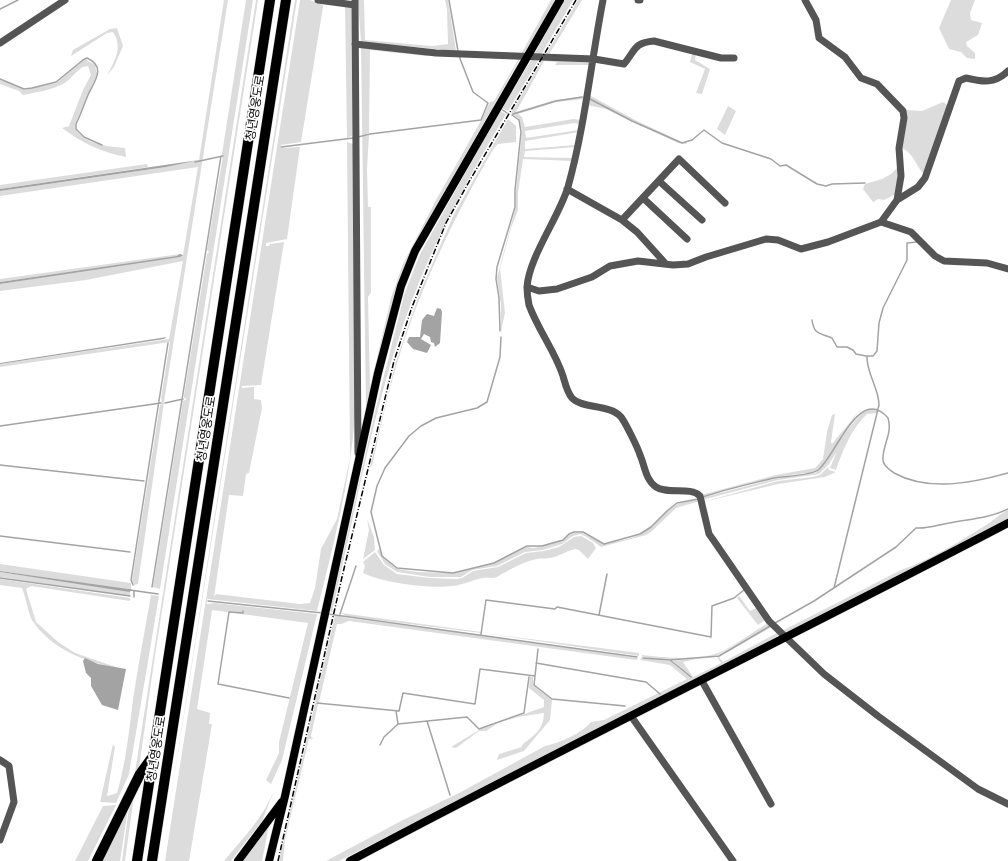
<!DOCTYPE html>
<html>
<head>
<meta charset="utf-8">
<style>
  body { margin:0 }
  canvas { display:block; background:#fff }
</style>
</head>
<body>
<canvas width="1008" height="861"></canvas>
<script>
const c = document.querySelector('canvas').getContext('2d');
c.lineJoin = 'round';
function fill(path, color) {
  c.fillStyle = color;
  c.fill(path, 'evenodd');
}
function stroke(path, color, width, dash) {
  c.strokeStyle = color;
  c.lineWidth = width;
  c.lineCap = dash ? 'butt' : 'round';
  c.setLineDash(dash || []);
  c.stroke(path);
}
function write(font, color, halo, rows, align = 'center') {
  c.font = font + ' "Fira Sans Condensed","Noto Sans KR",sans-serif';
  c.lineWidth = 3.5;
  c.setLineDash([]);
  c.textBaseline = 'middle';
  c.strokeStyle = halo;
  c.fillStyle = color;
  for (const [text, x, y, turn = 0] of rows) {
    c.save();
    c.translate(x, y);
    c.rotate((+turn || 0) * Math.PI / 180);
    c.textAlign = isNaN(turn) ? turn : align;
    if (halo) c.strokeText(text, 0, 0);
    c.fillText(text, 0, 0);
    c.restore();
  }
}
fill(new Path2D(`
  M 224,0 L 228,0 L 164,402 L 138,584 L 134,585 L 132,580 L 137,549 L 160,405 L 162,404 L 161,398 L 170,342 L 0,367 L 0,364 L 169,339 L 183,261 L 86,280 L 0,291 L 0,284 L 183,255 L 198,167 L 0,196 L 0,191 L 166,167 L 199,160 Z
  M 246,0 L 253,0 L 160,589 L 153,587 L 183,401 L 187,399 L 184,398 L 184,395 L 207,254 L 209,252 L 207,250 L 223,156 L 222,154 Z
  M 256,0 L 258,0 L 154,662 L 139,768 L 135,772 Z
  M 295,0 L 297,0 L 161,861 Z
  M 300,0 L 310,0 L 323,5 L 323,7 L 301,142 L 281,145 L 280,148 L 300,147 L 287,239 L 266,243 L 266,246 L 269,246 L 270,244 L 284,242 L 261,385 L 242,386 L 242,388 L 254,387 L 254,399 L 261,400 L 262,408 L 249,473 L 246,474 L 243,496 L 229,495 L 214,597 L 216,594 L 300,604 L 310,603 L 315,588 L 321,549 L 337,519 L 350,458 L 347,142 L 353,144 L 355,416 C 350,482 333,546 317,611 L 207,599 L 207,604 L 215,603 L 317,614 L 282,760 L 271,784 L 266,780 L 279,753 L 279,742 L 308,623 L 212,610 L 197,709 L 210,713 L 209,724 L 212,724 L 189,861 L 165,861 Z
  M 358,0 L 364,0 L 365,40 L 432,46 L 448,44 L 447,9 L 445,0 L 448,0 L 456,51 L 361,42 Z
  M 551,0 L 555,0 L 524,54 L 521,54 Z
  M 564,0 L 573,0 L 541,55 L 534,55 Z
  M 578,0 L 582,0 L 548,56 L 545,56 Z
  M 951,0 L 975,0 L 970,13 L 971,20 L 982,23 L 978,35 L 966,42 L 967,46 L 975,53 L 975,59 L 967,58 L 961,52 L 949,49 L 939,28 Z
  M 345,5 L 352,6 L 352,136 L 347,138 Z
  M 117,28 L 123,46 L 114,67 L 107,75 C 115,61 123,47 113,32 L 107,33 L 71,56 L 73,50 L 110,29 Z
  M 361,45 L 431,54 L 426,56 L 370,50 L 369,133 L 366,134 L 366,136 L 369,135 L 367,169 L 368,207 L 371,207 L 371,292 L 368,297 L 370,388 L 391,298 L 403,264 L 436,200 L 482,119 L 490,102 L 494,101 L 518,60 L 514,58 L 520,59 L 413,248 L 366,410 Z
  M 693,51 L 696,54 L 695,60 L 710,69 L 702,94 L 696,93 L 705,69 L 690,62 Z
  M 85,59 L 95,65 L 97,74 L 75,124 L 75,129 C 86,145 107,146 125,148 L 126,157 C 101,152 82,143 62,128 L 69,126 L 83,90 L 91,75 L 88,66 C 79,66 73,77 66,82 C 54,90 37,92 23,95 L 19,91 L 0,84 L 0,80 L 11,83 L 24,90 L 56,83 Z
  M 532,59 L 539,59 L 508,111 L 502,108 Z
  M 543,59 L 590,61 L 590,65 L 555,65 L 557,62 L 544,61 L 516,112 L 555,100 L 586,96 L 584,99 L 556,102 L 518,114 L 522,117 L 525,127 L 574,119 L 581,120 L 579,124 L 574,123 L 525,131 L 526,138 L 579,130 L 579,132 L 525,141 L 525,149 L 576,145 L 576,147 L 525,151 L 524,157 L 573,158 L 573,161 L 523,159 L 518,193 L 518,210 L 511,228 L 500,269 L 505,313 L 501,331 L 501,305 L 497,278 L 516,206 L 516,190 L 522,131 L 519,119 L 511,113 Z
  M 589,95 L 637,121 L 682,142 L 686,142 L 687,144 L 678,143 L 606,109 L 587,105 Z
  M 943,102 L 949,106 L 925,175 C 913,163 916,155 900,147 L 904,110 L 922,111 Z
  M 728,106 L 736,111 L 725,135 L 717,129 Z
  M 500,111 L 506,114 C 470,175 436,236 411,303 C 374,402 356,509 332,612 L 330,611 L 375,412 L 404,295 L 420,254 Z
  M 508,119 L 516,126 L 516,142 L 498,144 L 494,148 C 455,215 421,286 398,360 C 387,395 380,431 372,466 L 370,467 L 396,361 L 420,292 L 454,214 Z
  M 147,164 L 148,167 L 0,189 L 0,185 Z
  M 899,166 L 897,197 L 894,195 L 884,200 L 878,199 L 873,202 L 863,189 L 865,184 L 882,179 L 891,174 Z
  M 180,254 L 178,256 L 0,282 L 0,279 Z
  M 870,409 L 877,409 L 877,413 L 867,414 C 851,429 843,450 836,470 L 830,468 L 837,451 L 862,412 Z
  M 859,411 L 824,462 L 815,472 L 775,477 L 701,497 L 701,495 L 776,475 L 815,468 L 823,459 L 827,432 L 832,415 L 835,414 L 831,442 L 832,444 Z
  M 861,413 L 829,464 L 819,474 L 778,480 L 702,500 L 701,498 L 774,479 L 815,473 L 825,463 L 836,445 Z
  M 828,467 L 829,470 L 836,472 L 825,477 L 778,484 L 703,502 L 778,481 L 813,477 L 820,475 Z
  M 699,499 L 700,501 L 676,508 L 652,531 L 646,535 L 601,547 L 587,537 L 580,534 L 573,536 L 562,544 L 543,550 L 525,552 L 497,566 L 472,570 L 461,577 L 430,577 L 397,572 L 385,564 L 377,551 L 379,549 L 382,556 L 397,569 L 418,572 L 453,573 L 495,563 L 527,547 L 534,548 L 554,543 L 563,540 L 569,535 L 575,533 L 582,533 L 603,544 C 616,541 631,540 642,533 C 655,525 664,510 678,504 C 684,501 692,501 699,499 Z
  M 1008,510 L 1008,519 L 787,633 L 782,631 L 901,570 C 930,560 957,543 983,527 C 992,522 999,514 1008,510 Z
  M 367,519 L 374,537 L 375,550 L 363,559 L 369,530 Z
  M 581,536 L 593,543 L 596,548 L 588,559 L 579,550 L 575,549 C 566,551 558,557 549,558 C 545,559 541,558 537,559 C 522,562 509,570 497,577 C 493,579 486,577 482,578 C 472,580 463,585 453,586 C 430,589 383,583 363,573 L 365,566 L 363,562 L 375,552 L 384,565 L 397,574 L 430,578 L 457,579 L 462,578 L 473,571 L 498,567 L 526,553 L 544,551 L 559,547 L 574,537 Z
  M 0,564 L 131,583 L 131,589 L 125,589 L 0,571 Z
  M 0,572 L 126,590 L 130,592 L 130,596 L 0,577 Z
  M 0,579 L 130,598 L 130,601 L 31,586 L 26,589 L 36,622 L 58,642 L 75,653 L 119,668 C 85,662 52,650 32,620 C 29,615 25,595 22,588 L 0,585 Z
  M 151,595 L 159,596 L 129,774 L 116,803 L 100,802 L 113,744 L 115,747 L 114,753 L 107,796 L 117,793 C 126,762 129,731 133,700 C 138,665 145,630 151,595 Z
  M 739,596 L 750,611 L 756,608 L 765,620 L 758,625 L 737,598 Z
  M 341,613 L 481,632 L 481,633 L 346,616 Z
  M 335,615 L 347,618 L 482,635 L 638,658 L 636,660 L 349,621 L 341,624 L 337,624 L 319,702 L 315,702 Z
  M 768,623 L 770,625 L 718,655 L 670,660 L 642,657 L 642,655 C 666,658 701,661 723,651 C 738,643 753,632 768,623 Z
  M 771,626 L 770,628 L 719,657 L 723,662 L 777,633 L 779,636 L 339,861 L 326,861 L 401,821 L 461,792 L 545,746 C 560,743 582,733 591,722 L 604,720 L 687,679 L 670,665 L 640,660 L 641,658 L 670,661 L 691,678 L 673,661 L 719,656 ZM 717,657 L 721,663 L 693,677 L 683,662 L 696,659 Z
  M 483,633 L 639,653 L 639,656 Z
  M 530,677 L 533,677 L 533,685 L 552,700 L 550,720 L 524,751 L 497,760 L 499,754 L 522,747 L 522,745 C 535,734 543,731 544,713 L 518,717 L 498,723 L 486,731 L 479,731 L 456,748 L 451,747 L 479,730 L 544,707 L 544,700 L 529,688 Z
  M 315,703 L 318,704 L 311,736 L 313,739 L 309,739 L 285,840 L 283,861 L 279,861 Z
  M 135,789 L 125,861 L 122,861 L 131,792 Z
  M 274,791 L 262,821 L 231,861 L 224,861 C 243,838 262,819 274,791 Z
  M 129,802 L 120,861 L 99,861 Z
  M 116,805 L 88,861 L 75,861 L 103,806 Z
  M 269,825 L 262,861 L 240,861 Z`), '#dcdcdc');
fill(new Path2D(`
  M 199,160 L 166,167 L 0,191 L 0,189 Z
  M 180,254 L 183,255 L 180,257 L 0,284 L 0,282 L 177,256 Z
  M 437,308 L 441,309 L 442,312 L 440,343 L 435,347 L 434,343 L 431,342 L 430,337 L 424,334 L 421,339 L 431,345 L 427,353 L 413,349 L 407,342 L 409,337 L 420,337 L 422,320 L 427,314 L 434,316 Z
  M 167,337 L 164,339 L 0,364 L 0,363 Z
  M 0,571 L 128,589 L 131,589 L 130,592 L 0,572 Z
  M 85,658 L 98,664 L 126,669 L 118,710 L 102,705 L 91,686 L 91,678 L 86,673 L 83,661 Z`), '#a3a3a3');
stroke(new Path2D(`
  M 449,0 L 458,51
  M 0,9 L 18,0
  M 0,79 L 24,89 L 32,88 L 56,82 L 83,60 L 87,58 C 107,67 94,82 88,95 C 84,105 81,114 76,124 L 76,129 L 84,137 L 102,145
  M 590,99 L 632,121 L 682,143 L 692,140 L 704,130 L 722,143 L 771,159 L 780,166 L 786,165 L 817,184 L 826,186 L 832,184 L 865,183
  M 501,109 L 507,113
  M 513,114 L 556,101 L 582,97
  M 358,137 L 370,134 L 481,120 L 488,103 L 473,92 L 459,56
  M 281,147 L 353,138
  M 195,162 L 223,156
  M 812,320 C 814,335 820,333 832,338 L 837,347 L 847,347 L 853,350 L 856,354 L 866,356
  M 500,331 L 499,298 L 496,279 L 497,267 L 515,207 L 515,190 L 521,132 L 519,120 L 512,115
  M 501,337 L 500,357 L 487,402 L 477,408 L 436,418 L 421,426 L 409,436 L 385,468 L 377,486 L 371,512 L 382,556 L 397,568 L 453,573 L 494,563 L 527,546 L 542,546 L 563,540 L 569,534 L 574,532 L 583,532 L 604,544 L 640,534 L 651,527 L 668,510 L 677,503 L 698,499
  M 165,403 L 183,399
  M 0,426 L 161,403
  M 0,465 L 144,481
  M 703,497 C 726,489 750,484 774,478 C 785,476 810,476 818,470 C 836,456 859,384 888,418 C 893,434 882,445 883,460 C 883,466 890,470 894,473 C 929,492 972,483 1008,473
  M 0,536 L 130,552
  M 0,578 L 130,596
  M 133,585 L 131,580 L 168,343
  M 152,587 L 221,156
  M 834,588 L 879,405 C 879,388 866,373 867,356 L 873,356 L 877,351 L 879,323 L 883,308 L 907,260 L 907,243 L 917,242
  M 130,590 L 158,594
  M 134,597 L 134,591
  M 208,601 L 323,613
  M 243,611 L 243,613 L 229,612 L 218,684 L 289,698
  M 328,614 L 637,657
  M 340,614 L 356,566
  M 599,615 L 607,574
  M 775,623 L 814,601 L 896,547 L 916,528 C 928,529 937,525 949,523 C 969,519 990,518 1008,509
  M 481,634 L 486,600 L 555,609 L 557,607 L 711,637 L 712,606 L 734,598 L 744,590
  M 538,649 L 534,685 L 552,699 L 625,706
  M 643,658 L 670,660 L 691,677
  M 670,660 L 719,656 L 770,626
  M 536,663 L 646,682 L 660,694
  M 317,703 L 399,711 L 403,693 L 475,704 L 480,669 L 535,676
  M 396,711 L 398,724 L 467,717 L 479,729 L 524,713 L 529,677
  M 427,721 L 450,795
  M 380,745 L 384,737 L 398,724`), '#a3a3a3', 1.5);
const major = new Path2D(`
  M 238,861 L 282,802
  M 269,861 L 285,796 L 378,373 L 401,286 L 415,251 L 560,0
  M 350,861 C 568,745 790,637 1008,523`);
const highway = new Path2D(`
  M 97,861 L 140,774 L 151,759
  M 137,861 L 270,0
  M 152,861 L 286,0`);
stroke(major, '#dbdbdb', 9);
stroke(highway, '#dbdbdb', 11);
stroke(new Path2D(`
  M 318,0 L 355,5
  M 355,0 L 358,453
  M 603,0 C 591,62 585,126 568,187 C 559,217 529,257 527,287 C 527,293 528,300 529,305 C 538,330 555,351 563,376 C 565,383 567,392 572,398 C 582,409 610,404 621,417 C 625,422 638,448 640,455 C 645,466 645,479 656,487 C 668,495 690,486 700,496 L 709,534 L 714,541 L 769,621 L 824,674 L 878,716 L 978,789 L 1008,804
  M 638,0 L 640,0
  M 805,0 L 816,20 L 819,38 L 845,57 L 861,78 L 877,84 L 903,111 L 904,118 L 899,148 L 901,176 L 897,200
  M 0,43 L 65,0
  M 355,44 L 436,53 L 594,59 L 624,64 C 636,50 633,43 654,41 L 721,58 L 734,58
  M 659,181 L 702,220
  M 567,189 L 622,220 L 637,232 L 666,264
  M 643,198 L 687,239
  M 622,220 L 679,159 L 725,203
  M 881,222 L 911,232 L 935,256 L 944,261 L 987,263 L 1008,269
  M 527,287 L 539,291 L 557,289 L 592,277 L 610,266 L 638,261 L 673,265 L 688,264 L 706,257 L 766,239 L 778,240 L 801,249 L 828,242 L 881,222 L 897,200 L 918,187 L 925,178 L 959,81 L 966,78 C 983,82 995,84 1008,71
  M 702,681 L 771,804
  M 631,716 L 733,861
  M 0,760 L 9,766 L 14,802 L 0,840`), '#555', 7);
stroke(major, '#000', 8);
stroke(highway, '#000', 10);
stroke(new Path2D(`
  M 278,861 L 342,577 L 394,361 L 412,307 L 446,223 L 470,180 L 576,0`), '#000', 1.5, [6, 2, 1, 2]);
write('12px', '#000', '#fff', [
  ["청년영웅도로",256,108,-81],
  ["청년영웅도로",207,429,-81],
  ["청년영웅도로",157,749,-81]
]);
</script>
</body>
</html>
